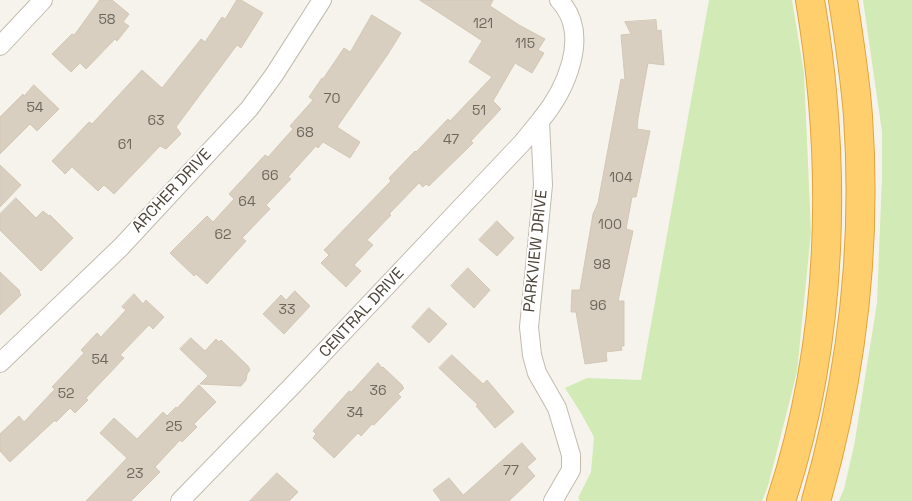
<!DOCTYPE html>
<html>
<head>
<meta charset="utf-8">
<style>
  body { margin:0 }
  canvas { display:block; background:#f6f3ec }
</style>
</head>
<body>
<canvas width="912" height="501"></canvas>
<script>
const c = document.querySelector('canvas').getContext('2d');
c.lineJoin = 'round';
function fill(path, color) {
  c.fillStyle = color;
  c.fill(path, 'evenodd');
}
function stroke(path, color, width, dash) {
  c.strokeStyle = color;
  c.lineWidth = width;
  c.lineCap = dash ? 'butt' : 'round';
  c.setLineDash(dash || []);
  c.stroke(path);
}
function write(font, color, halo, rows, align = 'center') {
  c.font = font + ' "Space Grotesk",sans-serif';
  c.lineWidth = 4;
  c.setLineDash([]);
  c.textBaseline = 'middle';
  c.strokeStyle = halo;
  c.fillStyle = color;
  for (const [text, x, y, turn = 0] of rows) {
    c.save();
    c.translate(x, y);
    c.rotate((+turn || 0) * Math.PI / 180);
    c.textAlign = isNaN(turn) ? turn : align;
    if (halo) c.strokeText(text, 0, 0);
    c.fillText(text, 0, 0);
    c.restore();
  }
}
fill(new Path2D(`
  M 709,0 L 792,0 L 804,73 L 811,232 L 797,372 L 768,486 L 762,501 L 580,501 L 578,498 L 591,472 L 594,437 L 581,413 L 565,388 L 587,378 L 641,380 Z
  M 863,0 L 912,0 L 912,501 L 839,501 L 844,489 L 854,446 L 877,303 L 882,176 L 882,132 Z`), '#d2eab5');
const building = new Path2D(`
  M 100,0 L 112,0 L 129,14 L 123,22 L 129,26 L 117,41 L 115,39 L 86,69 L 80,63 L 71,72 L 52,54 L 72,34 L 74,35 Z
  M 237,0 L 241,0 L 263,13 L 241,48 L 237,45 L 176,127 L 181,134 L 166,149 L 160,146 L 114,194 L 104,185 L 98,191 L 72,167 L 65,174 L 52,161 L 89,122 L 92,124 L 142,70 L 162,88 L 201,39 L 205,42 L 222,17 L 225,19 Z
  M 420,0 L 493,0 L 490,6 L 519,25 L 545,39 L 538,50 L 544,53 L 532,73 L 515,63 L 493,101 L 501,109 L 471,141 L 473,143 L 429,186 L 426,184 L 423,187 L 419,183 L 389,214 L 391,215 L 367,240 L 373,245 L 354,265 L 361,271 L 346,287 L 321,263 L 329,255 L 324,250 L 391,181 L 389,178 L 415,151 L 416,152 L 448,119 L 450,121 L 492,77 L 469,62 L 482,41 Z
  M 372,15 L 401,33 L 388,54 L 337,127 L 360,142 L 350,158 L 323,142 L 318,148 L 316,146 L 288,177 L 291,179 L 266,205 L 270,209 L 242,238 L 246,241 L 207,284 L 196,274 L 194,276 L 170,253 L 207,216 L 213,222 L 234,199 L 229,194 L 265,155 L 268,157 L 293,129 L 290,126 L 313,100 L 309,97 L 322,78 L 323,79 L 344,48 L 350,52 Z
  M 656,20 L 657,31 L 661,30 L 664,65 L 648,63 L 638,118 L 637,129 L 650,131 L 636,197 L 632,197 L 626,229 L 633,231 L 618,301 L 624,301 L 624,346 L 621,346 L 622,350 L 606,352 L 607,361 L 585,364 L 576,312 L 571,312 L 572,290 L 580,290 L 593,214 L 598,203 L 621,79 L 625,80 L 621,35 L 631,34 L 625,22 Z
  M 34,85 L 59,109 L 37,131 L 30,124 L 0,154 L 0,117 L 23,94 L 24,96 Z
  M 0,165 L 21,185 L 0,207 Z
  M 16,198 L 36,218 L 43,211 L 49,216 L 50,215 L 73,238 L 41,271 L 0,230 L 0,214 Z
  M 497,221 L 514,238 L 497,256 L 479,240 Z
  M 468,268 L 490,290 L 474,308 L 451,286 Z
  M 0,272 L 20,291 L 19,292 L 21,295 L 0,315 Z
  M 295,291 L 310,306 L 284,334 L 263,314 L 281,295 L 286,300 Z
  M 134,294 L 143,304 L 146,300 L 164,317 L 153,329 L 149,325 L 120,355 L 124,358 L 86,398 L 88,400 L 75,413 L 70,408 L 56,422 L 55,420 L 10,462 L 0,451 L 0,434 L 19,416 L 24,422 L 55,389 L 52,387 L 84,353 L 81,350 L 97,333 L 101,337 L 126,310 L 122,307 Z
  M 429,308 L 447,324 L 429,343 L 412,327 Z
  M 191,338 L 205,351 L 216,339 L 219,342 L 221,340 L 248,366 L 250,370 L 247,374 L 246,380 L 241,386 L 200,384 L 208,376 L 180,349 Z
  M 452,355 L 483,384 L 487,380 L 514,412 L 495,428 L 476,406 L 478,405 L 439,368 Z
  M 378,363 L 382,368 L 383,367 L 403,386 L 402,387 L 404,388 L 398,394 L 401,397 L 374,425 L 372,424 L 361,436 L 358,433 L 334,458 L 313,438 L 316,434 L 313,431 L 349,391 L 351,392 Z
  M 199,385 L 216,402 L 194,424 L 197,427 L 182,442 L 180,440 L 155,467 L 160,472 L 131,501 L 86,501 L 127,458 L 100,433 L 114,418 L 137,439 L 163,412 L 167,416 L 176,407 L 177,408 Z
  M 522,443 L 536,459 L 527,467 L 535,476 L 509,501 L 441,501 L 433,490 L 449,478 L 463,495 Z
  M 277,473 L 298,492 L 289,501 L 250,501 Z`);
fill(building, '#d8cfc1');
stroke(building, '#d3c7b4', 1);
const street = new Path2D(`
  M 0,46 L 43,0
  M 0,363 L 121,247 L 249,109 L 274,75 L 322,0
  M 180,501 L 292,386 L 522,143 L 540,121
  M 553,501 L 571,470 L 571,455 L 557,408 L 537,373 L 532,355 L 529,327 L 543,185 L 540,121 C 565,91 592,35 559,0`);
const highway = new Path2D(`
  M 781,501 C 834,340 838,166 810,0
  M 816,501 C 852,376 867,246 858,116 C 855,77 849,38 843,0`);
stroke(street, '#c2bbae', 20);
stroke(highway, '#e0a43c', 30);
stroke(street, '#fff', 18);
stroke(highway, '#ffcf6e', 28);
write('14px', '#6e675b', null, [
  ["58",107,20],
  ["121",483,24],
  ["115",525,44],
  ["70",332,99],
  ["54",35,108],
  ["51",479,111],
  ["63",156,121],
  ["68",305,133],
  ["47",451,140],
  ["61",125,145],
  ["66",270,176],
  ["104",621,178],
  ["64",247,202],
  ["100",610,225],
  ["62",223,235],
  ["98",602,265],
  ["96",598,306],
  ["33",287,310],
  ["54",100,360],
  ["36",378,391],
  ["52",66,394],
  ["34",355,413],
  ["25",174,427],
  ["77",511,471],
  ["23",135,474]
]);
write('16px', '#4b4439', '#fff', [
  ["ARCHER DRIVE",172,191,-47],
  ["PARKVIEW DRIVE",536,251,-84],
  ["CENTRAL DRIVE",362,313,-47]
]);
</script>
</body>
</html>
